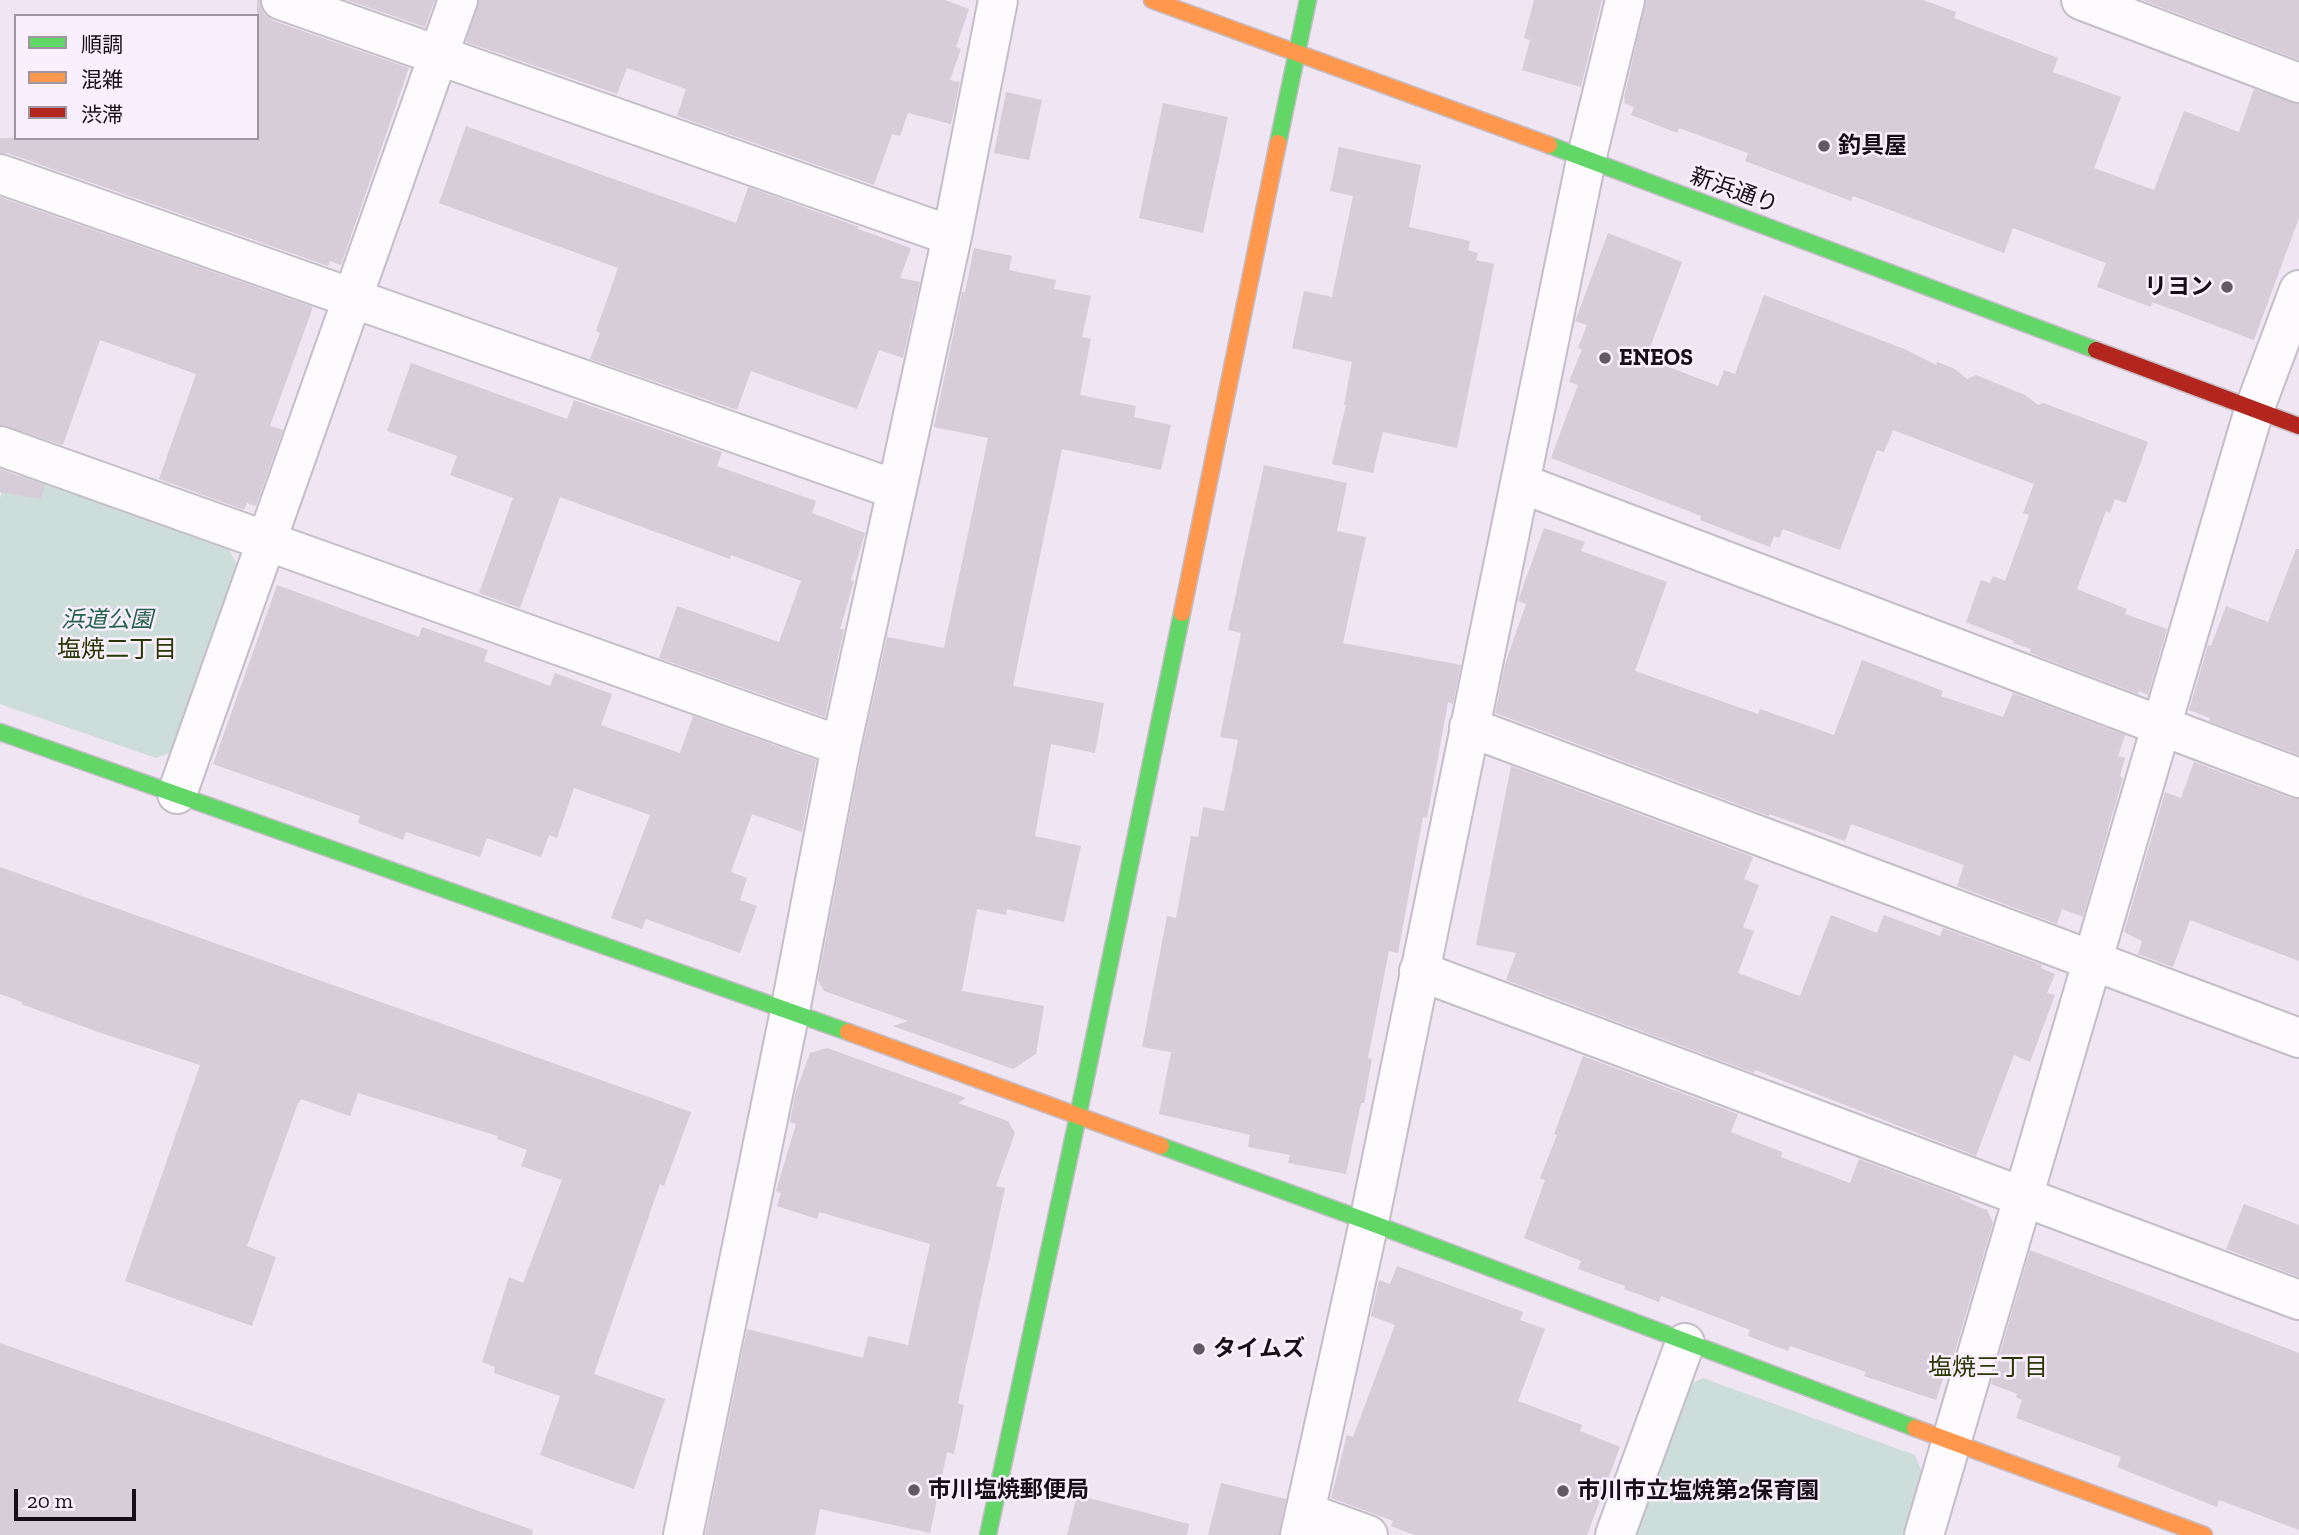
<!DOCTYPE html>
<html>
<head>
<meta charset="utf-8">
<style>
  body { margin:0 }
  #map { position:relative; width:2299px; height:1535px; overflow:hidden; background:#efe5f3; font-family:"Zilla Slab","Noto Sans JP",serif }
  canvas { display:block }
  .legend { position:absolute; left:14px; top:14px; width:245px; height:126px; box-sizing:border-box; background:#faefff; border:2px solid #9e95a2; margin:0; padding:9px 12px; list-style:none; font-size:21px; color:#150e17 }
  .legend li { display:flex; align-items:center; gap:14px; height:35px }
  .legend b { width:35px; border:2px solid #9e95a2 }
  .scale { position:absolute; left:14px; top:1489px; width:122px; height:32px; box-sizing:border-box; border:4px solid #150e17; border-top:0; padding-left:9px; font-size:21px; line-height:24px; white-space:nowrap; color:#150e17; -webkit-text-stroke:5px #faefff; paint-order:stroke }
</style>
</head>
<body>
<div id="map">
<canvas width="2299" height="1535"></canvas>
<ul class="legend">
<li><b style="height:9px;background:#63d668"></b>順調</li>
<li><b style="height:9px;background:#ff974d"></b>混雑</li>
<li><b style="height:9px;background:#b3261e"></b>渋滞</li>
</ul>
<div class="scale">20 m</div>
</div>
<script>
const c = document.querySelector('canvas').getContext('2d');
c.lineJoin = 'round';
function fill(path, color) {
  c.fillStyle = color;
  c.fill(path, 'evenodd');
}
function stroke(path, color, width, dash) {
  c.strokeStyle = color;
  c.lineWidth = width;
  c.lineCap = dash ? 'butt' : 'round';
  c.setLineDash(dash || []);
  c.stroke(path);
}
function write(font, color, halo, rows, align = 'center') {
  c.font = font + ' "Zilla Slab","Noto Sans JP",serif';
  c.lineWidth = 5;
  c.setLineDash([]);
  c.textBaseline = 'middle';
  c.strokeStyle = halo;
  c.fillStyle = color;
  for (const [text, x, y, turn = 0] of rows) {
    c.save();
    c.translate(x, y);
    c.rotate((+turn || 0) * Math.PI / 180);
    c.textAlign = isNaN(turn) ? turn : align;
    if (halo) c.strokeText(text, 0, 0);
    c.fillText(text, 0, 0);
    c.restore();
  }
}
fill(new Path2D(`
  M 23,475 L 229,550 L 238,566 L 173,751 L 156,758 L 0,704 L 0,498 L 5,483 Z
  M 1703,1378 L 1915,1455 L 1924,1478 L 1907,1535 L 1630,1535 L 1684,1387 Z`), '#cdddd9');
fill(new Path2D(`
  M 257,0 L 260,0 L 264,14 L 274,21 L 409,68 L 341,265 L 330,261 L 328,266 L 7,153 L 0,153 L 0,138 L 257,138 Z
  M 347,0 L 435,0 L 425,27 Z
  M 479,0 L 945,0 L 969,9 L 956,47 L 961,49 L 950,80 L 960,82 L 951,124 L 908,113 L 900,136 L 892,134 L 874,185 L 677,116 L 686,89 L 627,68 L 617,94 L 466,42 Z
  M 1534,0 L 1602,0 L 1581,87 L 1522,70 L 1530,40 L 1524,38 Z
  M 1646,0 L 1923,0 L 1956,12 L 1954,18 L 2058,58 L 2053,72 L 2121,97 L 2094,168 L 2154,190 L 2184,111 L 2239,132 L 2254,89 L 2299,104 L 2299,218 L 2254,340 L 2152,302 L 2151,307 L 2097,287 L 2106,263 L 2013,228 L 2004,253 L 1853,196 L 1851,201 L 1745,161 L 1748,153 L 1679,128 L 1677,133 L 1631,115 L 1634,107 L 1624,103 L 1625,99 L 1624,98 Z
  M 2142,0 L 2299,0 L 2299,60 Z
  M 1006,92 L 1042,100 L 1029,160 L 994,153 Z
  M 1163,103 L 1228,117 L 1203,233 L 1139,218 Z
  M 466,126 L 736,223 L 748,187 L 859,227 L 858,229 L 911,248 L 900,278 L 920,282 L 903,358 L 879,350 L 857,409 L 751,371 L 737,410 L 590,359 L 600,333 L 596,331 L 618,268 L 439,203 Z
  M 1339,147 L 1421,165 L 1409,227 L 1470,241 L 1468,250 L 1478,253 L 1476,260 L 1494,264 L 1457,448 L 1383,432 L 1373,473 L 1332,464 L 1346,405 L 1344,405 L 1352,362 L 1292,348 L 1304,291 L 1332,297 L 1353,196 L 1330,191 Z
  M 0,197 L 313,307 L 270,426 L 283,430 L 256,506 L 247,503 L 244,510 L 159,479 L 196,374 L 100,340 L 63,445 L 0,425 Z
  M 1608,233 L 1682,262 L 1646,358 L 1718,386 L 1724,370 L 1735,374 L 1764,295 L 1904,349 L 1936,365 L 1937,362 L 1955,369 L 1967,379 L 1976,375 L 2025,395 L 2038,405 L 2043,403 L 2148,442 L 2126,503 L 2115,499 L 2110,513 L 2106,511 L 2077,589 L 2127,609 L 2125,614 L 2167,629 L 2148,695 L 2139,691 L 2138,694 L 2030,653 L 2031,649 L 2013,643 L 2014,641 L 1966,622 L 1981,580 L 1990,583 L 1993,576 L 2005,581 L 2029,515 L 2023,513 L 2034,484 L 1893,430 L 1884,452 L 1877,450 L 1840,550 L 1783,529 L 1779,538 L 1774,536 L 1770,547 L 1700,520 L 1701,516 L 1551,458 L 1578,385 L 1569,382 L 1582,349 L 1578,348 L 1587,325 L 1575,321 L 1577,316 Z
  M 974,248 L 1012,256 L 1009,270 L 1056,280 L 1054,289 L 1091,296 L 1082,337 L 1091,339 L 1080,395 L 1136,406 L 1134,417 L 1171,425 L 1161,470 L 1062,449 L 1013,686 L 1104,703 L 1095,753 L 1051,744 L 1035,836 L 1081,846 L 1064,922 L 1007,909 L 1006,915 L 977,909 L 962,991 L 1044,1006 L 1036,1054 L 1013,1069 L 893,1026 L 908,1021 L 824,991 L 818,980 L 862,750 L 887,637 L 944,648 L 988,438 L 934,427 L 962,292 L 965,292 Z
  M 411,363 L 567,419 L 574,400 L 722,452 L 717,466 L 816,501 L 812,513 L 865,533 L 851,580 L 854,581 L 840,629 L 844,629 L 825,717 L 659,658 L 677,606 L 779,642 L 801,581 L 731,555 L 730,559 L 560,497 L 520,608 L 479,593 L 513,498 L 450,475 L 457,456 L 387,431 Z
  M 1264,465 L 1347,483 L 1337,531 L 1366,537 L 1343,643 L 1461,665 L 1453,704 L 1448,702 L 1427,818 L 1423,817 L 1398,953 L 1389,951 L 1368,1058 L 1372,1059 L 1364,1103 L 1361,1103 L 1346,1174 L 1288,1163 L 1290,1155 L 1248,1147 L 1250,1135 L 1159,1114 L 1171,1052 L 1142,1047 L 1167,916 L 1176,918 L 1191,836 L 1198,837 L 1203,807 L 1224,811 L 1238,740 L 1220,737 L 1241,633 L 1228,630 Z
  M 0,469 L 45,485 L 41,499 L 0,492 Z
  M 1544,528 L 1585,542 L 1581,551 L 1667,582 L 1635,671 L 1758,714 L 1760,709 L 1834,735 L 1862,660 L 1943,691 L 1941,696 L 2003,717 L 2013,693 L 2125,735 L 2118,756 L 2125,758 L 2120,776 L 2123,778 L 2083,917 L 2062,909 L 2057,924 L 1957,886 L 1964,865 L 1851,824 L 1845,841 L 1769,814 L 1769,816 L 1495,713 L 1505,664 L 1526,604 L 1518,601 Z
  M 2296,549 L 2299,549 L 2299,755 L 2209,721 L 2210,718 L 2189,710 L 2208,645 L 2211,646 L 2226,606 L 2268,622 Z
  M 277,585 L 419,637 L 422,627 L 488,650 L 484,661 L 550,686 L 555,673 L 612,694 L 601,725 L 680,753 L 693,716 L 816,760 L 802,832 L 752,814 L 731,872 L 747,878 L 740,900 L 757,906 L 740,953 L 646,919 L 642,929 L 611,918 L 650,815 L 574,788 L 557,838 L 549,835 L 541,857 L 487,838 L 480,857 L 406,832 L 403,840 L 358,823 L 360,816 L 213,764 Z
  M 2194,762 L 2291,798 L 2299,799 L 2299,961 L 2190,920 L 2173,967 L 2138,954 L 2142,941 L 2124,932 L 2165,792 L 2181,798 Z
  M 1511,766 L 1753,857 L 1744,879 L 1759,885 L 1743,927 L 1754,931 L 1738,973 L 1800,996 L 1831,915 L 1877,933 L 1884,915 L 1940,936 L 1943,928 L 2042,965 L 2041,968 L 2055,974 L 2047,993 L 2055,995 L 2030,1062 L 2014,1055 L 1976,1156 L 1755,1070 L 1754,1073 L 1506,980 L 1516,953 L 1476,945 Z
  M 0,867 L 691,1112 L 664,1186 L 660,1184 L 594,1374 L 665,1399 L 634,1489 L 540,1455 L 560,1396 L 494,1373 L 495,1367 L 482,1362 L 509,1277 L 523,1283 L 562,1180 L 521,1166 L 527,1150 L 497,1139 L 498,1136 L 358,1093 L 350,1116 L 301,1099 L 299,1103 L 298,1103 L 247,1246 L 276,1257 L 252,1326 L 125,1281 L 200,1065 L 104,1034 L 21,1004 L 22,1002 L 0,994 Z
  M 827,1048 L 966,1098 L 958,1103 L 1008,1121 L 1015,1133 L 996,1186 L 1005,1188 L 958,1403 L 964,1405 L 954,1454 L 947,1452 L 930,1533 L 820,1509 L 815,1535 L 705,1535 L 747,1329 L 863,1358 L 868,1336 L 908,1345 L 930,1244 L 819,1212 L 817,1219 L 777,1206 L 781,1193 L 776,1191 L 796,1124 L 790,1122 L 795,1094 L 810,1053 Z
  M 1583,1056 L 1738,1114 L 1731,1132 L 1782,1152 L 1781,1157 L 1850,1183 L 1859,1159 L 1961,1197 L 1960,1199 L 1987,1210 L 1993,1223 L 1950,1368 L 1947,1367 L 1936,1400 L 1864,1376 L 1866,1372 L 1790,1346 L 1788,1351 L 1748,1336 L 1750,1330 L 1661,1296 L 1659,1302 L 1624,1289 L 1625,1286 L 1578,1269 L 1581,1261 L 1524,1238 L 1545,1180 L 1540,1178 L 1557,1135 L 1554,1134 Z
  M 2244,1204 L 2299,1225 L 2299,1277 L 2226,1249 Z
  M 2030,1250 L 2299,1353 L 2299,1530 L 2219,1500 L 2217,1507 L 2117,1467 L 2121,1457 L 2016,1418 L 2022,1400 L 2016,1397 L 2017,1394 L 1991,1384 Z
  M 1397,1266 L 1523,1312 L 1520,1320 L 1545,1329 L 1518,1401 L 1582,1425 L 1580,1431 L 1620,1447 L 1587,1535 L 1414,1535 L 1391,1526 L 1393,1521 L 1331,1498 L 1347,1435 L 1353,1437 L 1395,1325 L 1371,1316 L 1379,1280 L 1390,1284 Z
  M 0,1343 L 533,1530 L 532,1535 L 0,1535 Z
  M 1221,1483 L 1286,1499 L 1279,1535 L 1208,1535 Z
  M 1077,1495 L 1189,1524 L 1187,1535 L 1067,1535 Z`), '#d6cdd9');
const street = new Path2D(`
  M 281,0 L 952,236
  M 2081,0 L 2299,83
  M 0,174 L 897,490
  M 0,446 L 841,746
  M 1520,483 L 2299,778
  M 1469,727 L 2299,1038
  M 177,794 L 458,0
  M 1419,971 L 2299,1300
  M 1305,1512 L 1368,1535
  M 683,1535 L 790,1011 L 841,746 L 952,236 L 998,0
  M 1300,1535 L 1369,1222 L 1586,160 L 1625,0
  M 1615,1535 L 1685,1343
  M 1924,1535 L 2254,410 L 2299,290`);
const fast = new Path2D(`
  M 1278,143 L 1308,0
  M 1549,145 L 2096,350
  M 0,732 L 848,1032
  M 1161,1146 L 1369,1222 L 1915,1428
  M 988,1535 L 1078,1116 L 1182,613`);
const slow = new Path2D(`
  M 1152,0 L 1549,145
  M 1182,613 L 1278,143
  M 848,1032 L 1161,1146
  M 1915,1428 L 2204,1535`);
const jam = new Path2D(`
  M 2096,350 L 2299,426`);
stroke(street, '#c5bdc8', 42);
stroke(fast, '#c5bdc8', 19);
stroke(slow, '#c5bdc8', 19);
stroke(jam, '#c5bdc8', 19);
stroke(street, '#fdfbfd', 38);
stroke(fast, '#63d668', 16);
stroke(slow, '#ff974d', 16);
stroke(jam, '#b3261e', 16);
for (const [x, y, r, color] of [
  [1824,146,7,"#615964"],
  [2227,287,7,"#615964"],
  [1605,358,7,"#615964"],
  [1199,1349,7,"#615964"],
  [914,1490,7,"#615964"],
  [1563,1491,7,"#615964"]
]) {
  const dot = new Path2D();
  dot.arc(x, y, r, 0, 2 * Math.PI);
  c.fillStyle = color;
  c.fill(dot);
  stroke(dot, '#faefff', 2.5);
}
write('bold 23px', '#150e17', '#faefff', [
  ["釣具屋",1838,146],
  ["リヨン",2213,287,"right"],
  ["ENEOS",1619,358],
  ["タイムズ",1213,1349],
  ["市川塩焼郵便局",928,1490],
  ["市川市立塩焼第2保育園",1577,1491]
], 'left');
write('23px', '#150e17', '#faefff', [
  ["新浜通り",1734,191,20]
]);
write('italic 23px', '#23644a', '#faefff', [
  ["浜道公園",107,620]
]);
write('24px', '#293700', '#faefff', [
  ["塩焼二丁目",117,650],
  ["塩焼三丁目",1988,1368]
]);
</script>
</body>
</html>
